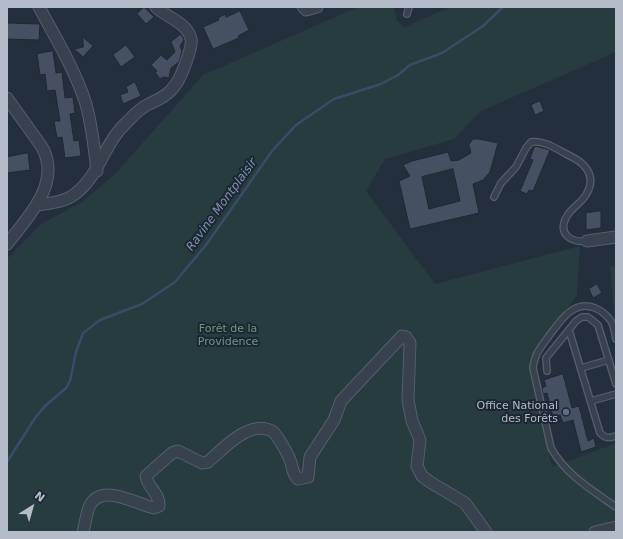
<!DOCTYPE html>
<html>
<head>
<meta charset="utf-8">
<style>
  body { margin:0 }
  #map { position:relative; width:623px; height:539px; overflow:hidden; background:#242f3e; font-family:"DejaVu Sans",sans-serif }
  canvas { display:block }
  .frame { position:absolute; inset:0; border:8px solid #b4bcc9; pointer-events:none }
  .north { position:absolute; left:12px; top:487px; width:40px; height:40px; -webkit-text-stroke:3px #1d2633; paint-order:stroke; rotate:37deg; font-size:11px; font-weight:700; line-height:16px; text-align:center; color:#b4bcc9 }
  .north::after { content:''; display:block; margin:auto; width:14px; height:18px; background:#b4bcc9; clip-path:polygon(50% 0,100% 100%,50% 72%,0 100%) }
</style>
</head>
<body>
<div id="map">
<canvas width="623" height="539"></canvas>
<div class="frame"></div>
<div class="north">N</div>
</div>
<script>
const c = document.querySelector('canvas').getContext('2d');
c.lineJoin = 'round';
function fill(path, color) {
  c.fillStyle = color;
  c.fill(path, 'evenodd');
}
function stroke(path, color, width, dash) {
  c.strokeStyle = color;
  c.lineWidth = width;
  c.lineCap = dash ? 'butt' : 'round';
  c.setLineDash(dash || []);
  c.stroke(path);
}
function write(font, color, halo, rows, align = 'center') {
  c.font = font + ' "DejaVu Sans",sans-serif';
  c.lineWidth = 4;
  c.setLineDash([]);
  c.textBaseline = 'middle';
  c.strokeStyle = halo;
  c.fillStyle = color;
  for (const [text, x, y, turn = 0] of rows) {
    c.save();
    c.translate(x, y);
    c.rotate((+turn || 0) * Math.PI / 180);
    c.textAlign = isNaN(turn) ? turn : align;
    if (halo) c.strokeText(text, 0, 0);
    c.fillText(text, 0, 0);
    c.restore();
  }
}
fill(new Path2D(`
  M 358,7 L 394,7 L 397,21 L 405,27 L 450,7 L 616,7 L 616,52 L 481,111 L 454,139 L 385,159 L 366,191 L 435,284 L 580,246 L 577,295 L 529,359 L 552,467 L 616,443 L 616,532 L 7,532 L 7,259 L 41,224 L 82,202 L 116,173 L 203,75 Z
  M 616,266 L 616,334 L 610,267 Z`), '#263c3f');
stroke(new Path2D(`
  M 7,462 L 35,418 L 45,406 L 66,388 L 70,381 L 76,352 L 83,333 L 100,320 L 142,304 L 175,282 L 206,245 L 272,151 L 296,125 L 334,99 L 381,84 L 398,75 L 410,65 L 442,53 L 483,26 L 503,7`), '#394c67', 2.5);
const building = new Path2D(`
  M 144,7 L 154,17 L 146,24 L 137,14 Z
  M 240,11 L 249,30 L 238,36 L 239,38 L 213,49 L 203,27 L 219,20 L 218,18 L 225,14 L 226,17 Z
  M 7,23 L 40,24 L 39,40 L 7,39 Z
  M 181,34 L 184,40 L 180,46 L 182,51 L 179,62 L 171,68 L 169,78 L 163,77 L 160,79 L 155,72 L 157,71 L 151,65 L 161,55 L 167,60 L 175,52 L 171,42 Z
  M 83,37 L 93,46 L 83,57 L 74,49 L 83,47 Z
  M 126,45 L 135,57 L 121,67 L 113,55 Z
  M 53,51 L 56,73 L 62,72 L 65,98 L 73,97 L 75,113 L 70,114 L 74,141 L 79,140 L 81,156 L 65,158 L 62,137 L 57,138 L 54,121 L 60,121 L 55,90 L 47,91 L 45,74 L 40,75 L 37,54 Z
  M 135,82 L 141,96 L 123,104 L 120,95 L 128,92 L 126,87 Z
  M 540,101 L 544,111 L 535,115 L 531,105 Z
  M 473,139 L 479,139 L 498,143 L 490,172 L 483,180 L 473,184 L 479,213 L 410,229 L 399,181 L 410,176 L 403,165 L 412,161 L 448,152 L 451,161 L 459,160 L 471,153 L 469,145 ZM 453,169 L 460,201 L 429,209 L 422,177 Z
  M 535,146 L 550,150 L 533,191 L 529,190 L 527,194 L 520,191 L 533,160 L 530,159 Z
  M 28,153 L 30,170 L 7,173 L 7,157 Z
  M 601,211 L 601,228 L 586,230 L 586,213 Z
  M 597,284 L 602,293 L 593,298 L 589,289 Z
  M 563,374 L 572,408 L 579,406 L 588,441 L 594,438 L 596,447 L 581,452 L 573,420 L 563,423 L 560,415 L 553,417 L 547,393 L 543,394 L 542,388 L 546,386 L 544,380 Z`);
fill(building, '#455162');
stroke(building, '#1f2835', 1);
const service = new Path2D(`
  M 407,14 L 409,7
  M 494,197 L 501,183 L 516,167 L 526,148 L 531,142 C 544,140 557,149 568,155 C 584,162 597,175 587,193 C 583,202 572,207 567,216 C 557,233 570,243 587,241
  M 569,330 L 600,433 C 606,439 609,438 616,436
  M 616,339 C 615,334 614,326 611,321 C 603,310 588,301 574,309 C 564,314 558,325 551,333 C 543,345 534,353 533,368 L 551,448 C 566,475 592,490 616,507
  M 581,368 L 609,360
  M 547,371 L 546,358 L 576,321 L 582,317 L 588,317 L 598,325 L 616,384
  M 591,401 L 616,394`);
const minor = new Path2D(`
  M 39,7 C 55,37 74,68 85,101 C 92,123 94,147 97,171
  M 303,7 L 306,10 L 317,7
  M 7,98 L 42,147 C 62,183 28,217 7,244
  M 38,205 C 50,203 65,202 75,194 C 100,175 104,143 126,123 C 132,117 139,109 147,105 C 159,99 168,96 176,84 C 181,77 193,47 191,39 C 188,23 166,17 156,7
  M 587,241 L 616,237
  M 83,532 C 85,525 87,510 90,505 C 103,483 136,504 154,508 L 159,506 C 160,493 147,487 146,476 L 172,453 L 178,451 L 202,463 L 208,462 C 223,449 249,419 272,431 C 276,433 288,454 290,460 C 293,467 292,474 298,479 L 308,477 L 310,457 L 334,420 L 341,401 L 402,336 L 406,337 L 410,343 L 408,400 L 412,421 L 420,440 L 417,466 L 422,476 L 430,482 L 465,503 L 486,532
  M 595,532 L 616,527`);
stroke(service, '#565f6c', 8);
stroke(minor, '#565f6c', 13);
stroke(service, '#38414e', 5.5);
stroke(minor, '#38414e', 11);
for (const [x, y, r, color] of [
  [566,412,4,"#5c6f8a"]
]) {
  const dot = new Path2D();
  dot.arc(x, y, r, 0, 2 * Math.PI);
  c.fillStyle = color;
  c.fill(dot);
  stroke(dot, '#1d2633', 1.5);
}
write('11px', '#6b9a76', '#1d2633', [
  ["Forêt de la",228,329],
  ["Providence",228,342]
]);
write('11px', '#b4bcc9', '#1d2633', [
  ["Office National",558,406],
  ["des Forêts",558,419]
], 'right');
write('italic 12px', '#7c92b1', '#1d2633', [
  ["Ravine Montplaisir",222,205,-54]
]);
</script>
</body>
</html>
